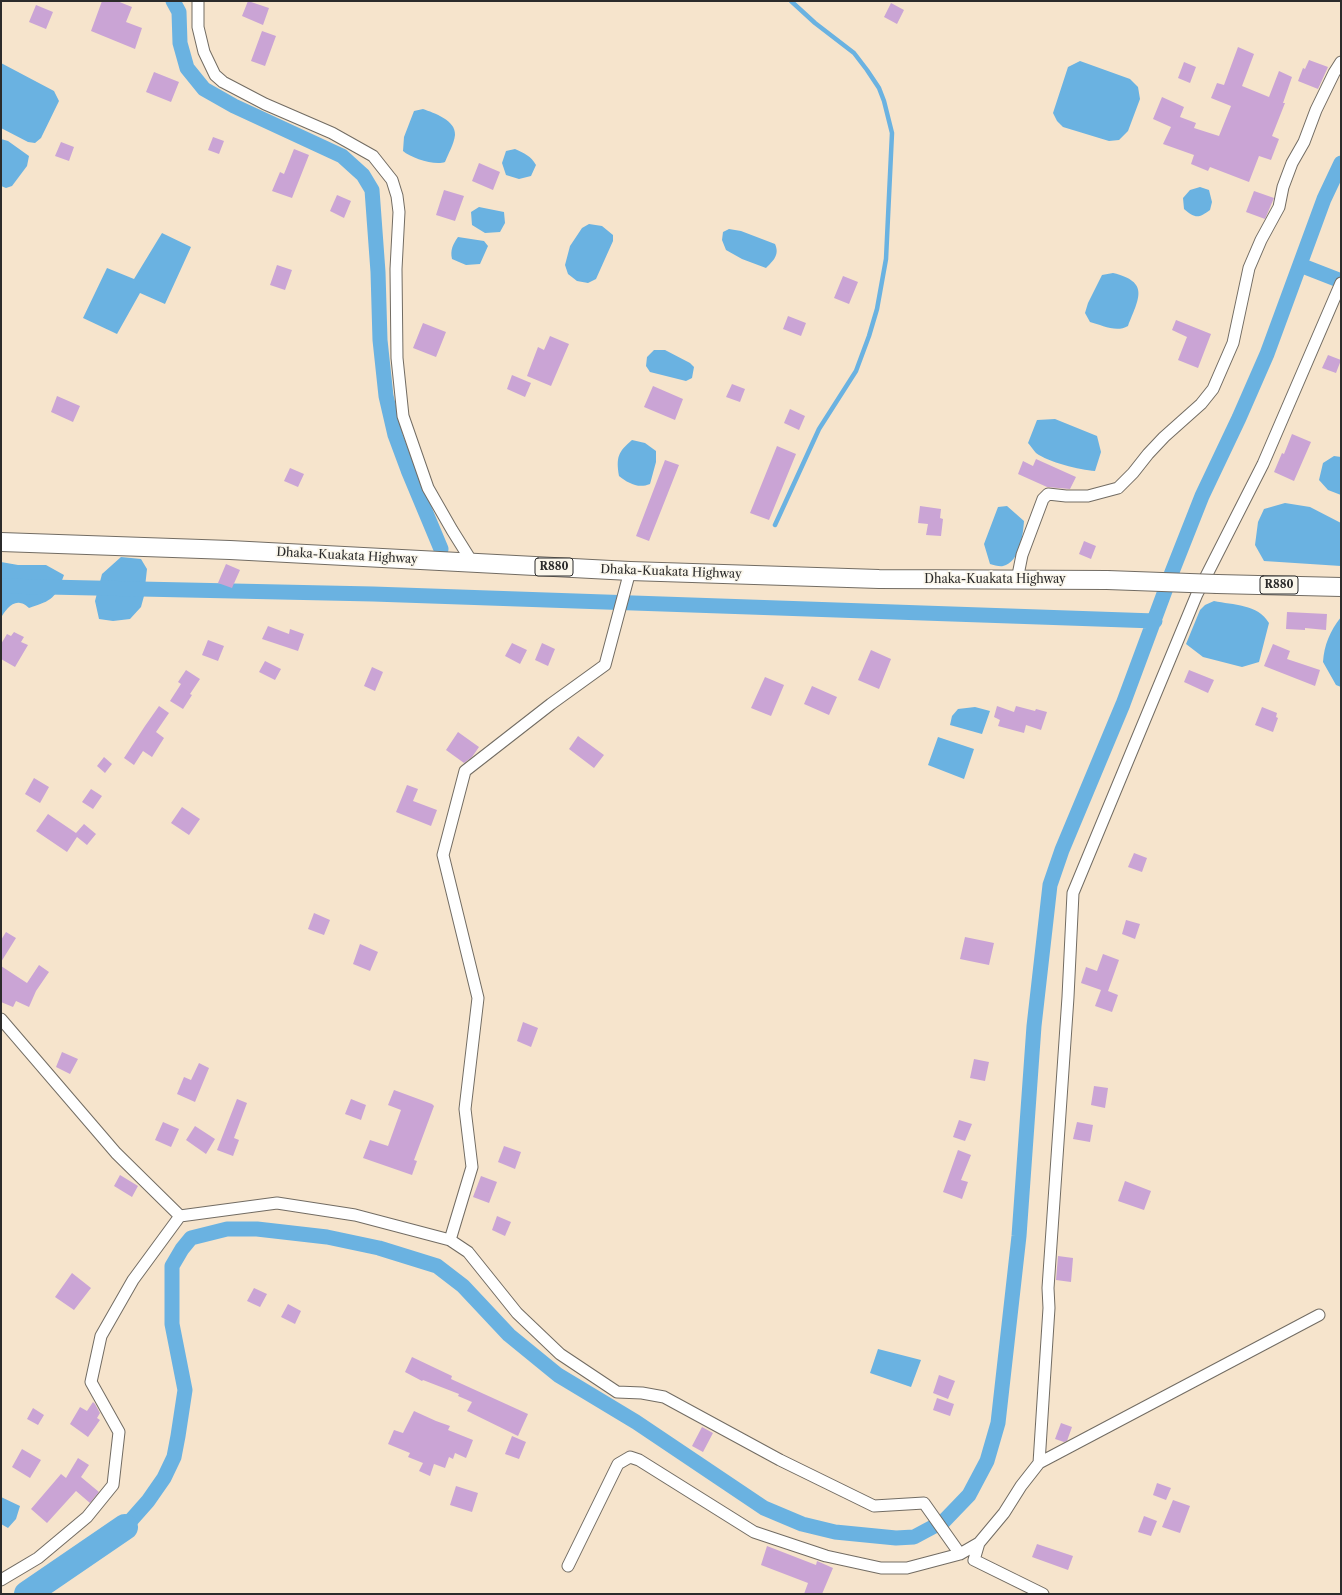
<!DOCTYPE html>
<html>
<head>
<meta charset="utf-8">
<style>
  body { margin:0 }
  #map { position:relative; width:1342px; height:1595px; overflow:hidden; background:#f6e4cc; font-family:"Libre Caslon Text",serif }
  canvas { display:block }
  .frame { position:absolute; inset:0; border:2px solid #2b2b2b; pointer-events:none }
</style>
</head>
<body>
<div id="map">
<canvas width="1342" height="1595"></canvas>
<div class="frame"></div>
</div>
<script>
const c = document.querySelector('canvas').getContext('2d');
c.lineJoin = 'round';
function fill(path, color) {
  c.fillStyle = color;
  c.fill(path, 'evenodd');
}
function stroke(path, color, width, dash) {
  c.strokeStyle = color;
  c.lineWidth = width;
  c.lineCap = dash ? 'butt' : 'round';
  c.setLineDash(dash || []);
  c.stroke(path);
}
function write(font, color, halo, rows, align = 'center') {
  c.font = font + ' "Libre Caslon Text",serif';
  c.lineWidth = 3.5;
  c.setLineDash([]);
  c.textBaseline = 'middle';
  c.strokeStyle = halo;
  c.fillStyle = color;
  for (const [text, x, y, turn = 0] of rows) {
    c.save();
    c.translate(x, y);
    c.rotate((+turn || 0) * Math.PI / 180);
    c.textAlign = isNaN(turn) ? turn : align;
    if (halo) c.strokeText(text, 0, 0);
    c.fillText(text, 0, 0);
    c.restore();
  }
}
fill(new Path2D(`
  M 1080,61 L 1130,79 L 1138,87 L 1140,99 L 1128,131 L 1119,140 L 1109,141 L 1063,127 L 1057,121 L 1053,113 L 1068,67 Z
  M 1,63 L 54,91 L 59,101 L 41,138 L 35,143 L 28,142 L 1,128 Z
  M 423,109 C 434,113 456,120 455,135 C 454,144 448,154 445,162 C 435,166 411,158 403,151 L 404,137 L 414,111 Z
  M 1,139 L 8,141 L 29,156 L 27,166 L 12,186 L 6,188 L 1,186 Z
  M 515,149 C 524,153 531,156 536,165 L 531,176 L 519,179 L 506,175 L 502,163 L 506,151 Z
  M 1200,187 L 1209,190 L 1212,202 L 1210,210 C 1198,219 1195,218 1184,209 L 1183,198 L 1190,190 Z
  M 479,207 L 504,212 L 505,223 L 500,232 L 485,233 L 472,225 L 471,212 Z
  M 589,224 L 602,226 L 613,235 L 613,241 L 596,279 L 588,283 L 577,281 L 568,274 L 565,265 L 570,246 L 582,228 Z
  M 729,229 L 741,231 L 775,244 C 780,255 773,261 766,268 L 742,259 L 726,250 L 722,240 L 723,232 Z
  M 162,233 L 191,247 L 165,304 L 140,293 L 117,334 L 83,318 L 107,268 L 134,279 Z
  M 458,237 L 484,241 L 488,246 L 480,264 L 466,265 L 452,259 C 450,250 453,244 458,237 Z
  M 1113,273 C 1150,282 1139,298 1128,326 C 1116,333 1102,325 1090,322 L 1085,313 L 1088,303 L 1102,275 Z
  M 654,350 L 665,350 L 690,363 L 694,367 L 692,378 L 686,381 L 650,372 L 646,366 L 647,357 Z
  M 1055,419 L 1097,436 L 1101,452 L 1095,471 C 1080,470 1048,462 1036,453 C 1033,450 1031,446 1028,443 L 1037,420 Z
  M 632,440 L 645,443 L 656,451 L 656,462 L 650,484 C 638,489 628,483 619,476 C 616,457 618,452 632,440 Z
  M 1334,456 L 1341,457 L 1341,495 L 1328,490 L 1319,480 L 1323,463 Z
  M 1285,503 L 1310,507 L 1341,523 L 1341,566 L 1264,561 L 1255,545 L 1258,522 L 1264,509 Z
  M 1007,506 L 1024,521 C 1023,535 1020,562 1003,566 C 1000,567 994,565 990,564 L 984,544 L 998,507 Z
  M 121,557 L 141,559 L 147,569 L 144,596 L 141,607 L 130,619 L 113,621 L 99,619 L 95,601 L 102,574 Z
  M 1,562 L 18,565 L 46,565 L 64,575 C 55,599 53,600 29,608 C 27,606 23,603 20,603 C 12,601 4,612 1,618 Z
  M 1214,601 C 1233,605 1258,604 1269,623 L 1259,662 L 1242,667 L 1203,657 L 1186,644 L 1200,610 L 1205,605 Z
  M 1341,617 L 1341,687 L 1336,685 L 1323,662 C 1324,645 1330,631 1341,617 Z
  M 975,707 L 990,711 L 982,734 L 950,725 L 952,716 L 958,709 Z
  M 938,737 L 974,749 L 964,779 L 928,765 Z
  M 878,1349 L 921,1360 L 911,1387 L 870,1373 Z
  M 1,1497 L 20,1506 L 16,1519 L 8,1528 L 1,1524 Z`), '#6ab2e1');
stroke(new Path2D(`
  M 775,525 L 819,429 L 856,371 L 869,336 L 877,309 L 886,259 L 892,133 L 884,101 L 879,88 L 867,70 L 854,53 L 815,23 L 791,1`), '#6ab2e1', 4.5);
stroke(new Path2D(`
  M 173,1 L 179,12 L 180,43 L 187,68 L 204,89 L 234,106 L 342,156 L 363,175 L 372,190 L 378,272 L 380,340 L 386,396 L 395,435 L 408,470 L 441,549
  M 1300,265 L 1341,281
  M 1,586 L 373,594 L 1155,621
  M 125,1527 L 148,1501 L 164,1478 L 174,1457 L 178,1436 L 185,1390 L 172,1324 L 172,1266 L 182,1249 L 191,1238 L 227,1229 L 257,1229 L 327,1237 L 379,1248 L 437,1266 L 463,1286 L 509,1335 L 558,1375 L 636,1422 L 764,1508 L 802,1524 L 835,1532 L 896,1538 L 914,1537 L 944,1521 L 969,1495 L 987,1461 L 998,1423 L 1019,1236 L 1034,1026 L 1050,885 L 1062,850 L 1123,704 L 1172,572 L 1202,496 L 1239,418 L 1267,354 L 1324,199 L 1341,163`), '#6ab2e1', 15);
stroke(new Path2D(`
  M 27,1594 L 125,1527`), '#6ab2e1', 26);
fill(new Path2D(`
  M 102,1 L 117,1 L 132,7 L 126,22 L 142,28 L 135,49 L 91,31 Z
  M 248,1 L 269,8 L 263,25 L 242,16 Z
  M 891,3 L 904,10 L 897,24 L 884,17 Z
  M 36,5 L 53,12 L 46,29 L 29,22 Z
  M 262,31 L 276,36 L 265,66 L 251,61 Z
  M 1238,47 L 1254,54 L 1242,86 L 1269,97 L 1279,71 L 1292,77 L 1283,103 L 1285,103 L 1272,136 L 1279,139 L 1271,160 L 1259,156 L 1249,182 L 1210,167 L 1208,171 L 1191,164 L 1194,155 L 1163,144 L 1171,127 L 1153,119 L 1162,97 L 1184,107 L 1180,117 L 1196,123 L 1194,128 L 1219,136 L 1231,106 L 1211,98 L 1217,83 L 1224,85 Z
  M 1309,60 L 1328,67 L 1318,89 L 1298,81 L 1303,68 L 1305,69 Z
  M 1184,62 L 1196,67 L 1190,83 L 1178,78 Z
  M 154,72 L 179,82 L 171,102 L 146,92 Z
  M 213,137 L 224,141 L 219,154 L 208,150 Z
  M 61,142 L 74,147 L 69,161 L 55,156 Z
  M 294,149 L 309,155 L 292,198 L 272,191 L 280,172 L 284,174 Z
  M 479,163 L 500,172 L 493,190 L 472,181 Z
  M 444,190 L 464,196 L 455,221 L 436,215 Z
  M 1254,191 L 1274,198 L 1265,219 L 1246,212 Z
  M 337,195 L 351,201 L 344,218 L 330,211 Z
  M 277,265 L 292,270 L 285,290 L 270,285 Z
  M 843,276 L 858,282 L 849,304 L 834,298 Z
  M 788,316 L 806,323 L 801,336 L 783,329 Z
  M 1176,320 L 1211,334 L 1198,368 L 1178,360 L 1187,337 L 1172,330 Z
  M 423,323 L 446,332 L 436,357 L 413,348 Z
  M 550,336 L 569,344 L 551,386 L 527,376 L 538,347 L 544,350 Z
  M 1328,355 L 1341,360 L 1336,373 L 1322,368 Z
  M 512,375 L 531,383 L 525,397 L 507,389 Z
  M 732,384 L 745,389 L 740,402 L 726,397 Z
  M 653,386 L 683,399 L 675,420 L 644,407 Z
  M 57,396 L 80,406 L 73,422 L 51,412 Z
  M 790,409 L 805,416 L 799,430 L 784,423 Z
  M 1292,434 L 1311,442 L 1294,481 L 1274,472 L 1282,453 L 1284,454 Z
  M 777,446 L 796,454 L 769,520 L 750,513 Z
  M 1036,459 L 1076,477 L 1070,489 L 1047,487 L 1018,474 L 1023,461 L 1033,466 Z
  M 665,460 L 679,465 L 649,541 L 636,536 Z
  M 290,468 L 304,474 L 298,487 L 284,481 Z
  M 920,506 L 941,509 L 940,518 L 943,519 L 941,536 L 926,535 L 928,524 L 918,523 Z
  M 1084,541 L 1096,546 L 1091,559 L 1079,554 Z
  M 226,564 L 240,570 L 232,588 L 218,583 Z
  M 1287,612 L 1327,614 L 1326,630 L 1305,628 L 1305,630 L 1286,629 Z
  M 268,626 L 289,634 L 290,629 L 304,634 L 298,651 L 262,639 Z
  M 14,632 L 24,637 L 21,642 L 28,645 L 15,667 L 1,659 L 1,644 L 7,634 L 11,636 Z
  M 208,640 L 224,646 L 218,661 L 202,655 Z
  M 512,643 L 527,650 L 520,664 L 505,656 Z
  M 542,643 L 555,649 L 548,666 L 535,660 Z
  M 1273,644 L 1290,651 L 1287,659 L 1320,670 L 1315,686 L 1264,666 Z
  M 871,650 L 891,659 L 879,689 L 858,680 Z
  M 265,661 L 281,669 L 275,680 L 259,672 Z
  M 372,667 L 383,672 L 375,691 L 364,686 Z
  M 186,670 L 200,679 L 190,694 L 192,695 L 183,709 L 170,701 L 181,684 L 178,682 Z
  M 1189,670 L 1214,680 L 1208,693 L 1184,682 Z
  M 765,677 L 784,685 L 771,716 L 751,708 Z
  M 812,686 L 837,697 L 829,715 L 804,704 Z
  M 159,706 L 169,713 L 156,732 L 164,738 L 152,757 L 143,751 L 134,765 L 124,758 L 145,726 Z
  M 997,706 L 1014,712 L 1016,706 L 1035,711 L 1036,709 L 1047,712 L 1041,730 L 1026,725 L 1024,733 L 998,726 L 1000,720 L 994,717 Z
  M 1262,707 L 1277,713 L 1276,717 L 1278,718 L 1273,732 L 1255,725 Z
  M 458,732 L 479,747 L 472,757 L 464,763 L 446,750 Z
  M 578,736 L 604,755 L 594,768 L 569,749 Z
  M 104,757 L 112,764 L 105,773 L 97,766 Z
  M 34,778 L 49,787 L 40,803 L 25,794 Z
  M 407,785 L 418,789 L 413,801 L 437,810 L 431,826 L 396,812 Z
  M 91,789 L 102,796 L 93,809 L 82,802 Z
  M 182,807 L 200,819 L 189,835 L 171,823 Z
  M 48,814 L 76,833 L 84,824 L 96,834 L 87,845 L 77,837 L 67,852 L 36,831 Z
  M 1134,853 L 1147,858 L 1142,872 L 1128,867 Z
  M 314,913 L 330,920 L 324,935 L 308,929 Z
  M 1126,920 L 1140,924 L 1135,939 L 1122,934 Z
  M 6,932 L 16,938 L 1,962 L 1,940 Z
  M 965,937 L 994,943 L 989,965 L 960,959 Z
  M 360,944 L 378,952 L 370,971 L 353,964 Z
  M 1103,954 L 1119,960 L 1108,991 L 1118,995 L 1112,1012 L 1095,1006 L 1101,990 L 1081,983 L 1086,967 L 1097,971 Z
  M 39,965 L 49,972 L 36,991 L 29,1007 L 16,1001 L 13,1007 L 1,1002 L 1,966 L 27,983 Z
  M 523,1022 L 538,1028 L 531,1047 L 517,1041 Z
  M 62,1052 L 78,1059 L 70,1074 L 56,1067 Z
  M 974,1059 L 989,1062 L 985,1081 L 970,1078 Z
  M 199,1063 L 209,1068 L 195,1102 L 177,1094 L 184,1077 L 191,1080 Z
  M 1094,1086 L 1108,1088 L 1105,1108 L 1091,1105 Z
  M 394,1090 L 432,1104 L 434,1106 L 414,1160 L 417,1161 L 412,1175 L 363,1158 L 370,1140 L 388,1146 L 401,1110 L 388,1105 Z
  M 237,1099 L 247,1103 L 234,1138 L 239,1140 L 233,1156 L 217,1150 Z
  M 351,1099 L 366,1105 L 361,1120 L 345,1114 Z
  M 959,1120 L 972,1124 L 965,1141 L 953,1137 Z
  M 163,1122 L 179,1129 L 171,1147 L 155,1140 Z
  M 1077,1122 L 1093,1125 L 1090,1142 L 1073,1139 Z
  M 195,1126 L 215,1139 L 206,1154 L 186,1140 Z
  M 504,1146 L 521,1152 L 515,1169 L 498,1162 Z
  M 958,1150 L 971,1155 L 961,1180 L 968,1182 L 962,1199 L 943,1192 Z
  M 120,1175 L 138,1186 L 132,1197 L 114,1186 Z
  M 481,1176 L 497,1182 L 489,1203 L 473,1197 Z
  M 1125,1181 L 1151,1191 L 1144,1210 L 1118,1201 Z
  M 497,1216 L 511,1222 L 505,1236 L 492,1230 Z
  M 1058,1256 L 1073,1258 L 1071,1282 L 1056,1280 Z
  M 72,1273 L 91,1288 L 74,1310 L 55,1297 Z
  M 254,1288 L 267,1294 L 260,1307 L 247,1301 Z
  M 288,1304 L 301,1311 L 295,1324 L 281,1317 Z
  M 412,1357 L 452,1376 L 451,1379 L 528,1414 L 518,1436 L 467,1411 L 472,1402 L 458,1396 L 459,1394 L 423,1380 L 422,1381 L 405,1372 Z
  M 939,1375 L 955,1381 L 948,1399 L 933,1393 Z
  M 937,1398 L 954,1404 L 950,1416 L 933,1410 Z
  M 93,1402 L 95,1404 L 100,1413 L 97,1418 L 100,1420 L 88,1437 L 70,1424 L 80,1407 L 87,1411 Z
  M 33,1408 L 44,1415 L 38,1425 L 27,1419 Z
  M 414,1411 L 436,1421 L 450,1426 L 448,1430 L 473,1440 L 466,1458 L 455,1453 L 453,1459 L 449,1457 L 445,1468 L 434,1464 L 430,1476 L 419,1471 L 423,1463 L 408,1457 L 410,1453 L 388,1444 L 394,1430 L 403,1433 Z
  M 1061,1423 L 1072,1427 L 1067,1441 L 1064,1442 L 1055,1439 Z
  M 702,1427 L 713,1433 L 703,1452 L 692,1446 Z
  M 512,1436 L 526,1442 L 519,1459 L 505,1454 Z
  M 22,1449 L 41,1460 L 30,1478 L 12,1467 Z
  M 78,1458 L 89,1465 L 81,1477 L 99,1492 L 90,1503 L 76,1491 L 47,1523 L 31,1509 L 61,1474 L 66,1478 Z
  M 1157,1483 L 1171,1488 L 1166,1500 L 1153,1495 Z
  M 456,1486 L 478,1493 L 472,1512 L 450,1505 Z
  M 1173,1500 L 1190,1506 L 1180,1533 L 1162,1527 Z
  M 1144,1516 L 1157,1521 L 1151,1536 L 1138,1532 Z
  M 1037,1544 L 1073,1556 L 1068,1570 L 1032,1557 Z
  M 767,1546 L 816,1565 L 817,1561 L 833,1568 L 822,1594 L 804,1594 L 808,1583 L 761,1565 Z`), '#caa4d5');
const minor = new Path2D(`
  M 198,1 L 198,27 L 204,52 L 215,75 L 223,82 L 265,104 L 332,133 L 373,156 L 392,180 L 397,196 L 399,212 L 396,269 L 397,358 L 403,416 L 428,488 L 452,530 L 472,562
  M 1017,580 L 1022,555 L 1043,499 L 1048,494 L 1066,496 L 1088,496 L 1118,488 L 1133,473 L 1148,454 L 1164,437 L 1201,404 L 1213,389 L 1233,343 L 1249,268 L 1261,240 L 1279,207 L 1283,187 L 1292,163 L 1304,142 L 1316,110 L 1334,73 L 1341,62
  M 1,1019 L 116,1153 L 180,1216
  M 450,1240 L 472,1167 L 465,1109 L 478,998 L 443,855 L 465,771 L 551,704 L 605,665 L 630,571
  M 1039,1463 L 1319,1315
  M 979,1543 L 974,1560 L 1043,1594
  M 568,1566 L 618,1464 L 630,1457 L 639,1460 L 754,1532 L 826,1556 L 881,1568 L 907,1568 L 960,1554 L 979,1543 L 1004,1513 L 1021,1486 L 1039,1463 L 1049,1308 L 1048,1288 L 1068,997 L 1073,893 L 1197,594 L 1263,464 L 1341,283
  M 1,1580 L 38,1558 L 87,1517 L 113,1485 L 119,1432 L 91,1382 L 101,1336 L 133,1280 L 180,1216 L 277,1203 L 355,1215 L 450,1240 L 468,1252 L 517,1313 L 560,1354 L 617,1392 L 642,1393 L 664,1397 L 780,1460 L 874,1506 L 924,1503 L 960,1554`);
const primary = new Path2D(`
  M 1,542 L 230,550 L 630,571 L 879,579 L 1107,580
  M 1217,584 L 1341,587`);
stroke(minor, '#726c63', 13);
stroke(primary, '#726c63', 20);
stroke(minor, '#fff', 11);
stroke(primary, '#fff', 18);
const primaryBridge = new Path2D(`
  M 1107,580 L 1217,584`);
stroke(primaryBridge, '#726c63', 20, []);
stroke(primaryBridge, '#fff', 18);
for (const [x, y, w] of [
  [554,567,38],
  [1279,585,38]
]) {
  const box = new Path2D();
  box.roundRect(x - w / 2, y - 9, w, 18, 3);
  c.fillStyle = '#fbf7ec';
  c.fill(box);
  stroke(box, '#2b2b2b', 1);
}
write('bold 11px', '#2b2b2b', null, [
  ["R880",554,567],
  ["R880",1279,585]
]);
write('12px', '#2b2b2b', '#fbf7ec', [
  ["Dhaka-Kuakata Highway",347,556,3],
  ["Dhaka-Kuakata Highway",671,572,2],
  ["Dhaka-Kuakata Highway",995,580]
]);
</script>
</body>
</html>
